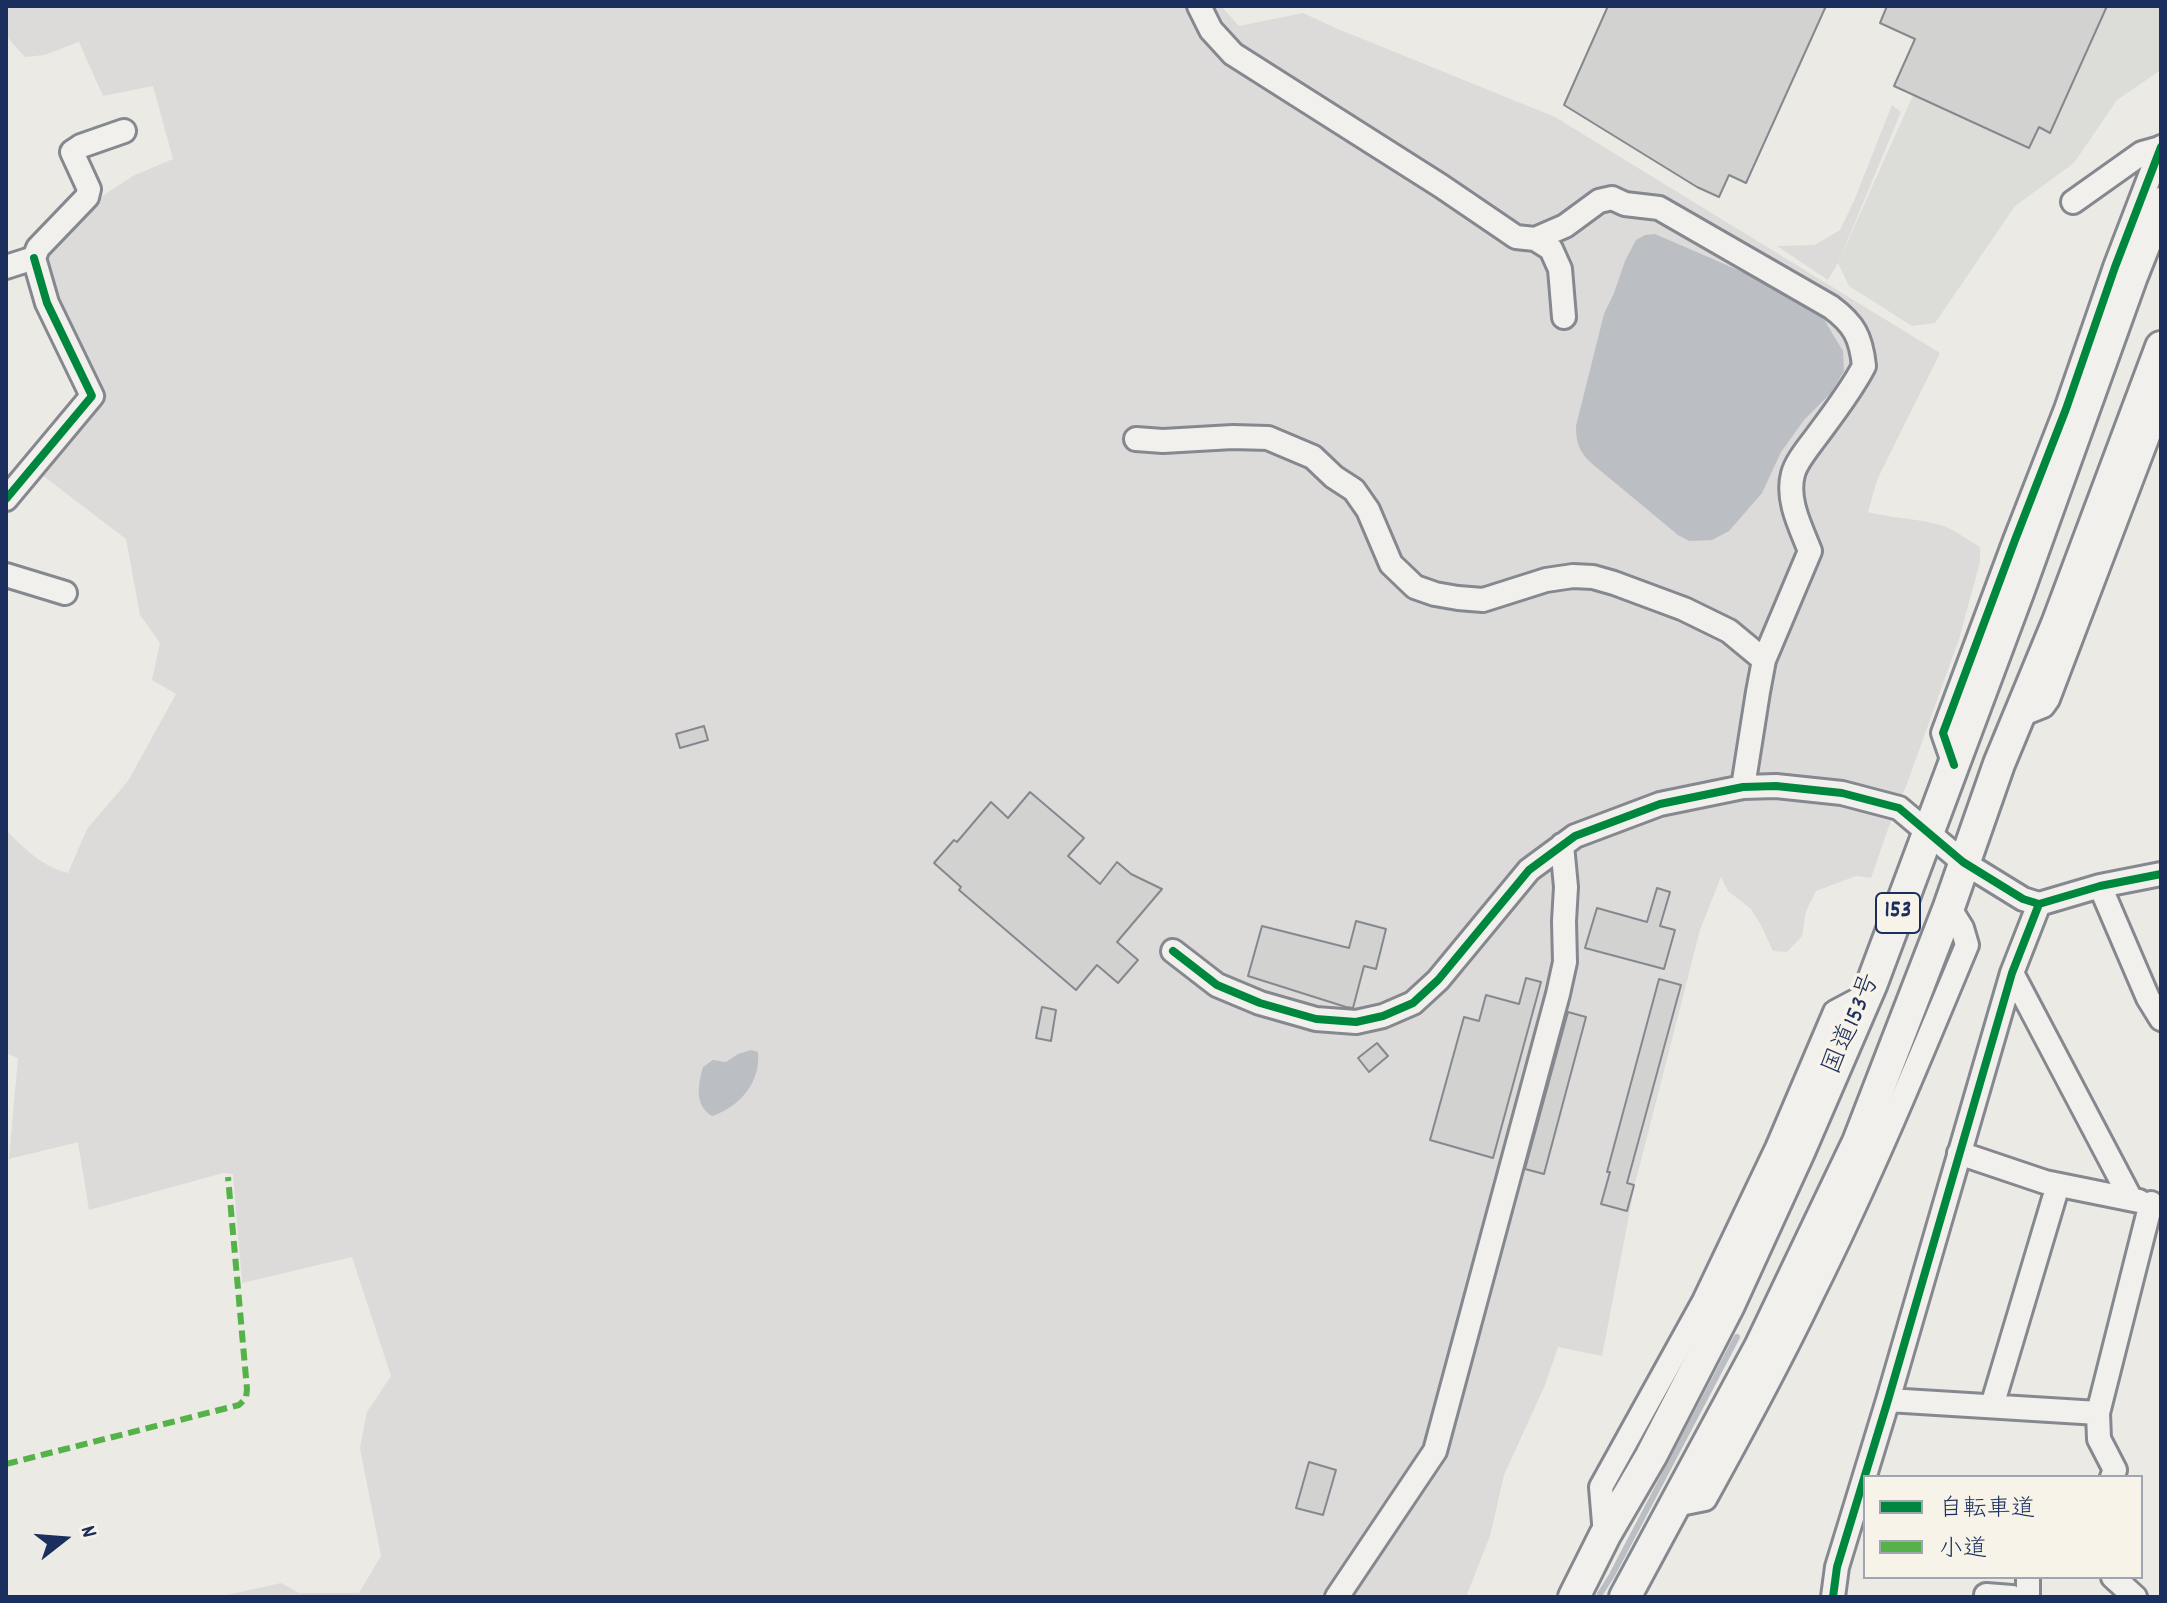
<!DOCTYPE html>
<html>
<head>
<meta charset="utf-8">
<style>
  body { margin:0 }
  #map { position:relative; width:2167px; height:1603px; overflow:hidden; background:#ebeae5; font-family:Dekko,"Klee One",sans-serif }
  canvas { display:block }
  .frame { position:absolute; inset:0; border:8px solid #1b2f5e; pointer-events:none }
  .legend { position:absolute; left:1863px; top:1475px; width:280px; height:104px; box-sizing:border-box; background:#f7f3e8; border:2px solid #9fa5b1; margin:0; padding:10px 14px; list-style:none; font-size:24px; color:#1b2f5e }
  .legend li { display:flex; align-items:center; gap:16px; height:40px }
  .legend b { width:40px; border:2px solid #9fa5b1 }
  .north { position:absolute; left:24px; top:1499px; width:80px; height:80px; -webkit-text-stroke:6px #f7f3e8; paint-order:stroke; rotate:73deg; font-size:22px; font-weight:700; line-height:32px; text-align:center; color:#1b2f5e }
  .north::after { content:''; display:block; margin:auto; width:28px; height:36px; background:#1b2f5e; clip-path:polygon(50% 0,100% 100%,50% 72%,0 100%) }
</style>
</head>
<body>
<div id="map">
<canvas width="2167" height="1603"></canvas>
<div class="frame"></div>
<ul class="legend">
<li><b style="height:10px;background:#00873e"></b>自転車道</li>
<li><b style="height:10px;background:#55b248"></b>小道</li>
</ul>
<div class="north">N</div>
</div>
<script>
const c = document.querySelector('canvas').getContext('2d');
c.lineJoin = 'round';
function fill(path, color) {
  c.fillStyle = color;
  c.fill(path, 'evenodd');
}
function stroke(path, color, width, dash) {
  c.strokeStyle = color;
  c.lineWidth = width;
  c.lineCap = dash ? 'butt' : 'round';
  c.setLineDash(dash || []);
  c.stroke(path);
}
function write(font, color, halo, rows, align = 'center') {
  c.font = font + ' Dekko,"Klee One",sans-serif';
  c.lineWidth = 7;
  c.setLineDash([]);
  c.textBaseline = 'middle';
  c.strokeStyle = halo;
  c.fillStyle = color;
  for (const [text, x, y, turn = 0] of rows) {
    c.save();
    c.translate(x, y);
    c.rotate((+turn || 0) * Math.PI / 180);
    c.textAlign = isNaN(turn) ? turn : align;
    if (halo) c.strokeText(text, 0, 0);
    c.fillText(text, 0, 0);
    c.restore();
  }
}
fill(new Path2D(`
  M 1953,6 L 2161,6 L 2161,70 L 2117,100 L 2074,163 L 2015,206 L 1935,323 L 1912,326 L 1849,286 L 1838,263 Z`), '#dcdcd9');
fill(new Path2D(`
  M 6,6 L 1221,6 L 1239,26 L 1303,13 L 1338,29 L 1555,117 L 1940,353 L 1877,480 L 1868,512 C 1894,519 1921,518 1946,527 C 1958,532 1969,541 1980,547 L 1980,562 L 1959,639 L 1907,784 L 1888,829 L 1871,878 L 1856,876 L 1816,891 L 1806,911 L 1802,936 L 1787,952 L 1773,951 L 1761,925 L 1751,909 L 1728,891 L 1721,877 L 1700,930 L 1635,1184 L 1602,1356 L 1558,1347 L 1545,1385 L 1504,1475 L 1490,1536 L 1466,1597 L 218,1597 L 281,1583 L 299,1593 L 359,1593 L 381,1556 L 360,1448 L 367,1412 L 391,1376 L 352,1257 L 242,1283 L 233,1174 L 223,1173 L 89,1210 L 78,1142 L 9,1159 L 18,1058 L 6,1053 L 6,830 C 25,849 41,866 68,873 L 87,829 L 128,781 L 176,694 L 152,680 L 160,643 L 140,615 L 126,539 L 38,472 L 95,399 L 44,273 L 48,247 L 81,210 L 133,176 L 173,159 L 153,86 L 103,96 L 79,42 L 44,55 L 25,57 L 6,36 Z
  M 1892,105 L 1901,112 L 1838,263 L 1828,280 L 1777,246 L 1815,245 L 1840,230 L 1854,201 Z`), '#dcdbd9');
fill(new Path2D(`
  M 1655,234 L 1745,273 L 1801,301 L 1824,319 L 1832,333 L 1843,351 L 1844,371 L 1831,393 L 1804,420 L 1781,452 L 1762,493 L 1729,531 L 1712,540 L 1689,541 L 1678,535 L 1590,462 C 1579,451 1576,442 1576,426 L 1604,314 L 1614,293 L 1625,261 L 1636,240 L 1645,235 Z
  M 751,1050 L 758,1052 C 761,1083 739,1107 712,1116 C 694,1105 698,1085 703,1067 L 713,1060 L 726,1062 L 738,1054 Z`), '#bbbec3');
stroke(new Path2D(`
  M 1600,1594 L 1612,1575 L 1737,1337`), '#bbbec3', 6);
const building = new Path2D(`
  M 1608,6 L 1826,6 L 1746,183 L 1729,175 L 1719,197 L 1697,187 L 1564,105 Z
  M 1887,6 L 2107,6 L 2050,133 L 2039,127 L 2029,148 L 1894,86 L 1915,39 L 1880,23 Z
  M 704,726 L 708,740 L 680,748 L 676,734 Z
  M 1030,792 L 1084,838 L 1068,856 L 1100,884 L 1117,862 L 1131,874 L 1162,889 L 1117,942 L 1138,960 L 1118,983 L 1097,965 L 1076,990 L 959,890 L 961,887 L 934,863 L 954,840 L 957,842 L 991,802 L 1008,818 Z
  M 1657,888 L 1670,892 L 1660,926 L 1675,930 L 1664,969 L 1585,948 L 1597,908 L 1647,922 Z
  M 1356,921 L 1386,929 L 1376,969 L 1364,966 L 1353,1008 L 1346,1007 L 1248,976 L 1262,926 L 1349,948 Z
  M 1526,978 L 1541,982 L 1493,1158 L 1430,1140 L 1464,1017 L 1479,1021 L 1486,995 L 1519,1004 Z
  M 1659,979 L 1681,985 L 1627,1183 L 1634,1185 L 1627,1211 L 1601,1204 L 1610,1172 L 1607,1172 Z
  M 1042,1007 L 1056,1010 L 1051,1041 L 1036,1038 Z
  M 1568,1012 L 1586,1017 L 1544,1174 L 1525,1169 Z
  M 1377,1043 L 1388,1056 L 1369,1072 L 1358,1058 Z
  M 1309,1462 L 1336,1470 L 1323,1515 L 1296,1508 Z`);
fill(building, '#d2d2d0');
stroke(building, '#85888f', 2);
const minor = new Path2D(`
  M 1199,6 L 1211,30 L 1233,54 L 1441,186 L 1516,237 L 1535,239 L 1551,249 L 1560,269 L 1564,317
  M 2073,202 L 2142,153 L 2160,148
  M 1535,239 L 1565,226 L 1599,201 L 1612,198 L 1625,204 L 1659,208 L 1831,307 C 1854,324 1861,337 1864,366 C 1851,391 1833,414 1816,437 C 1808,448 1796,462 1793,474 C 1786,500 1801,528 1810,551 L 1764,660 L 1758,692 L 1743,787
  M 6,267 L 34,258 L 38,248 L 87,197 L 89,189 L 72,152 L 81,146 L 124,131
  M 1136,439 L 1163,441 L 1233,437 L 1268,438 L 1313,457 L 1334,477 L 1354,490 L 1368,510 L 1391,564 L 1415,587 L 1435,594 L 1458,598 L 1483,600 L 1546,580 L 1573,576 L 1593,577 L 1614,583 L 1684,609 L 1729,631 L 1764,660
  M 6,499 L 92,396 L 47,303 L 34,258
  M 6,575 L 65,593
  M 2018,716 L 2043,706 L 2048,699 L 2161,402
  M 1954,765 L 1943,733 L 2015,540 L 2066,409 L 2115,267 L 2161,147
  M 2100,886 L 2148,998 L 2161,1019
  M 1173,951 L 1217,985 L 1260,1003 L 1316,1019 L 1356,1022 L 1383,1016 L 1413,1003 L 1438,980 L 1529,870 L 1575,836 L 1660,804 L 1743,787 L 1776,786 L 1842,793 L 1899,808 L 1963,862 L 2023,899 L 2039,904 L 2100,886 L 2161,874
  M 2012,973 L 2131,1199
  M 1959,1153 L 2045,1182 L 2139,1201
  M 1888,1400 L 2098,1413 L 2151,1203
  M 1992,1406 L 2058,1185
  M 2098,1413 L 2099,1439 L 2115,1470 L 2112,1477
  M 1675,1505 L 1705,1499 C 1742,1432 1779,1364 1812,1295 C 1869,1181 1918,1063 1967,945 L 1962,928 L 1949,907
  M 1605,1535 L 1601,1487 L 1704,1301 L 1777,1148 L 1835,1012 L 1867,995
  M 2113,1577 L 2135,1597
  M 1986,1595 L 2012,1597
  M 1337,1597 L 1435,1451 L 1558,994 L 1565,962 L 1564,921 L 1566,887 L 1562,845
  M 1833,1597 L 1837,1567 L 1888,1400 L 2012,973 L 2039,904
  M 2023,1597 L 2028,1594 L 2028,1577`);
const highway = new Path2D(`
  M 1574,1597 L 1605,1535 L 1651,1456 L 1729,1305 L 1799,1152 L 1872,983 L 2019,590 L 2132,276 L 2161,203
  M 1625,1597 L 1760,1347 L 1858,1142 L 1949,907 L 1999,764 L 2057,624 L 2161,347`);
stroke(minor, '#85888f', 28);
stroke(highway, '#85888f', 36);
stroke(minor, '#f1f0ec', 22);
stroke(highway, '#f1f0ec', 30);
stroke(new Path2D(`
  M 6,1464 L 239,1405 L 246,1398 L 247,1389 L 228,1177`), '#55b248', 6, [12, 6]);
stroke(new Path2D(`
  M 6,499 L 92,396 L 47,303 L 34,258
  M 1954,765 L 1943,733 L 2015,540 L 2066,409 L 2115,267 L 2161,147
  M 1173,951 L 1217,985 L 1260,1003 L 1316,1019 L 1356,1022 L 1383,1016 L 1413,1003 L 1438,980 L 1529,870 L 1575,836 L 1660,804 L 1743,787 L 1776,786 L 1842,793 L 1899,808 L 1963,862 L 2023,899 L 2039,904 L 2100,886 L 2161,874
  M 1833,1597 L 1837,1567 L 1888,1400 L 2012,973 L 2039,904`), '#00873e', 8);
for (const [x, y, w] of [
  [1898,913,44]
]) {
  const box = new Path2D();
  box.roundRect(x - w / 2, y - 20, w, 40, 6);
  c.fillStyle = '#f7f3e8';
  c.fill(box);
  stroke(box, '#1b2f5e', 2);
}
write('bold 24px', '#1b2f5e', null, [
  ["153",1898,913]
]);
write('26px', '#1b2f5e', '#f7f3e8', [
  ["国道153号",1854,1025,-67]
]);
</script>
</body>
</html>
